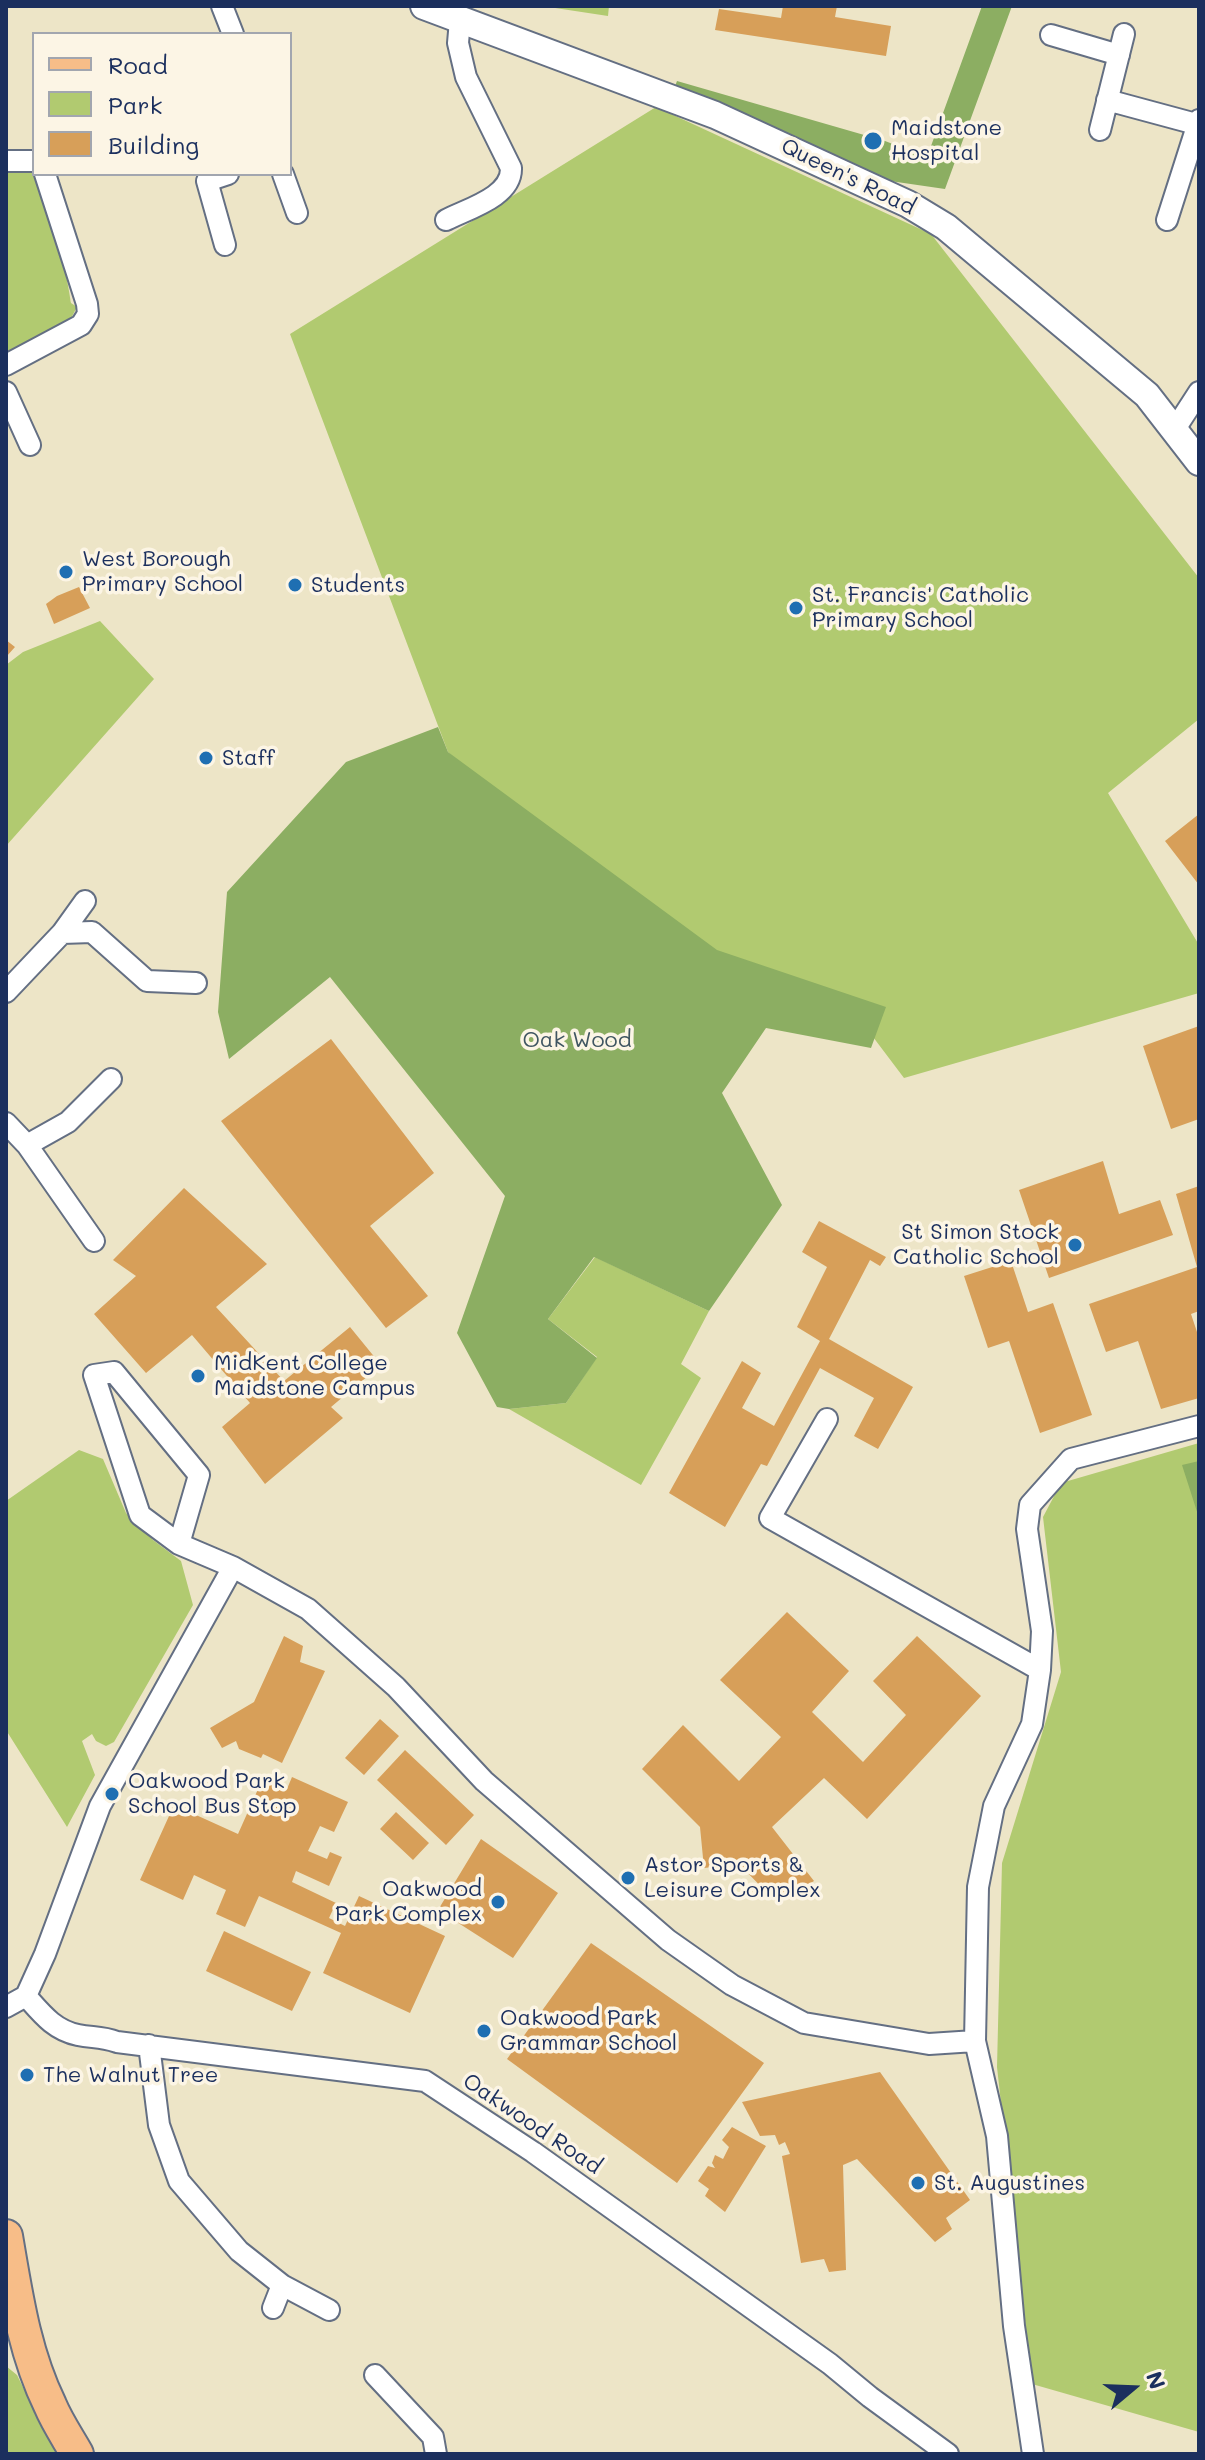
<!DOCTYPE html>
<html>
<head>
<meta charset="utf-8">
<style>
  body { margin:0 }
  #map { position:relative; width:1205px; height:2460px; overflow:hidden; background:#ede5c7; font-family:Mali,sans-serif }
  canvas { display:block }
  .frame { position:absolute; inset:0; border:8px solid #1b2f5e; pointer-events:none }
  .legend { position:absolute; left:32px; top:32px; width:260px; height:144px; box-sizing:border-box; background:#fcf5e5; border:2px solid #a2a6af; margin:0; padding:10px 14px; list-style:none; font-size:24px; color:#1b2f5e }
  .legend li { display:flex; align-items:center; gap:16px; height:40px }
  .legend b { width:40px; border:2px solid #a2a6af }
  .north { position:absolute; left:1093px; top:2348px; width:80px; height:80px; -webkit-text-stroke:6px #fcf5e5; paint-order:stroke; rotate:71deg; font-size:22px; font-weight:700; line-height:32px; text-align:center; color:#1b2f5e }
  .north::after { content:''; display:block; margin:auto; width:28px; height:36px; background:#1b2f5e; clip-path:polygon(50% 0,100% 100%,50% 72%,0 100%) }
</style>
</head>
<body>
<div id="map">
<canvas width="1205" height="2460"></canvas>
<div class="frame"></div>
<ul class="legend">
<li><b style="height:10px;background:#f7bd88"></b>Road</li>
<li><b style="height:22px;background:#b1ca70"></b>Park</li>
<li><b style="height:22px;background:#d79f59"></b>Building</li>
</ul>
<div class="north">N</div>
</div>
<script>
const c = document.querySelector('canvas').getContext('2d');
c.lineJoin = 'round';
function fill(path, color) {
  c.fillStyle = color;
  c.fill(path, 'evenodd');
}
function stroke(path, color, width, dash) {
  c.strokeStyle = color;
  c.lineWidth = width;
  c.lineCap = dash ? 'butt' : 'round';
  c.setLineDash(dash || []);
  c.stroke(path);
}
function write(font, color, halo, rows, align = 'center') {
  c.font = font + ' Mali,sans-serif';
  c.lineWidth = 7;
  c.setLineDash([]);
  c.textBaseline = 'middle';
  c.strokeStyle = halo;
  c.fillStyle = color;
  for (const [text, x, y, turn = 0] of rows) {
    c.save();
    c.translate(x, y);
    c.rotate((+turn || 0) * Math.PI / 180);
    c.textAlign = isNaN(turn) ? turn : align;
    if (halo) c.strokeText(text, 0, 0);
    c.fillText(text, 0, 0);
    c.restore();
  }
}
fill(new Path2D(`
  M 542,6 L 609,6 L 608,16 Z
  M 656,107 L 931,234 L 1199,578 L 1199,719 L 1108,793 L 1199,945 L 1199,993 L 904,1078 L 864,1025 L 683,979 L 448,752 L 290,334 Z
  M 6,167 C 16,168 28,168 36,175 C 48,188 69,283 71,303 L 77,307 L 68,324 L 11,351 L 6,350 Z
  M 100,621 L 154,679 L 6,846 L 6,665 L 23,652 Z
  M 595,1257 L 709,1311 L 681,1364 L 701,1378 L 641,1485 L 509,1409 L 566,1403 L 597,1357 L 548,1319 Z
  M 1199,1443 L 1199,2432 L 1032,2384 L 997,2067 L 1002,1863 L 1061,1672 L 1043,1517 L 1061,1483 Z
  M 79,1450 L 103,1459 L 126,1513 L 153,1540 L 181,1561 L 193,1605 L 114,1742 L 106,1746 L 96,1741 L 92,1734 L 82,1741 L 95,1775 L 67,1827 L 6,1730 L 6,1501 Z
  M 6,2366 L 17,2375 L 44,2430 L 59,2454 L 6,2454 Z`), '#b1ca70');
fill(new Path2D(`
  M 982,6 L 1012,6 L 945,189 L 890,181 L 674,89 L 677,81 L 885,141 L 927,157 Z
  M 438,727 L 448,752 L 717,950 L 886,1007 L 871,1048 L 766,1028 L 722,1093 L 782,1205 L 709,1311 L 594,1257 L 548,1319 L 597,1358 L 566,1403 L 509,1409 L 497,1407 L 457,1333 L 505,1196 L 330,977 L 229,1059 L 218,1012 L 227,892 L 346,762 Z
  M 1199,1461 L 1199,1518 L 1182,1465 Z`), '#8cae62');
fill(new Path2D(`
  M 783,6 L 837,6 L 835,17 L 891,26 L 886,56 L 715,30 L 719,9 L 781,18 Z
  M 79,587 L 90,608 L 54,624 L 46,604 L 57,596 Z
  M 6,640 L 15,647 L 6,657 Z
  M 1199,814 L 1199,885 L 1165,841 Z
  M 1199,1026 L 1199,1119 L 1171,1129 L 1143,1046 Z
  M 331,1039 L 434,1173 L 370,1226 L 428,1296 L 386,1328 L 221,1121 Z
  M 1103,1161 L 1119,1214 L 1160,1200 L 1173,1235 L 1049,1278 L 1019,1190 Z
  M 1199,1186 L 1199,1311 L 1191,1314 L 1199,1338 L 1199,1398 L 1161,1409 L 1138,1341 L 1106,1352 L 1089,1304 L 1197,1267 L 1176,1194 Z
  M 184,1188 L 267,1264 L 216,1307 L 284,1381 L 350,1327 L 381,1365 L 331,1407 L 343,1418 L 265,1484 L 222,1427 L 250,1403 L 192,1335 L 146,1373 L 94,1314 L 136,1276 L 113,1260 Z
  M 819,1221 L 886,1257 L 880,1266 L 870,1260 L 829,1339 L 913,1387 L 878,1449 L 854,1436 L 874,1398 L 820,1368 L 767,1466 L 761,1464 L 725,1527 L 669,1493 L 742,1361 L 761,1373 L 742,1408 L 774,1426 L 820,1341 L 797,1327 L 827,1267 L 802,1252 Z
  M 1011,1261 L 1028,1312 L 1053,1303 L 1092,1415 L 1040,1433 L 1009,1341 L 988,1348 L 964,1276 Z
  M 787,1612 L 849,1671 L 812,1712 L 863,1762 L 906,1715 L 873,1681 L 917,1636 L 981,1696 L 867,1819 L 824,1778 L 772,1827 L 814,1881 L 777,1903 L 739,1864 L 704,1868 L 700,1827 L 642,1769 L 683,1725 L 739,1781 L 781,1737 L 720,1680 Z
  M 284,1636 L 303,1646 L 300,1662 L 325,1671 L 282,1763 L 263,1754 L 261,1758 L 239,1749 L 236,1741 L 222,1748 L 210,1728 L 254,1702 Z
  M 380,1719 L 399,1736 L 364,1775 L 345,1758 Z
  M 405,1750 L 474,1815 L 446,1845 L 377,1780 Z
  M 292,1777 L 348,1802 L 334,1832 L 320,1826 L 308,1851 L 327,1859 L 330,1852 L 342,1857 L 329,1886 L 296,1871 L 292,1882 L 336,1903 L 329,1918 L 345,1926 L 359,1896 L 445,1936 L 410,2013 L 323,1973 L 341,1933 L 259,1896 L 245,1927 L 216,1914 L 226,1890 L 194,1875 L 183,1900 L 140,1880 L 174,1805 L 238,1834 L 263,1778 L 287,1789 Z
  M 396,1812 L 429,1843 L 413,1860 L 380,1829 Z
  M 481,1839 L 558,1893 L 513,1958 L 438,1910 Z
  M 224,1931 L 311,1972 L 292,2011 L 206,1971 Z
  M 591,1943 L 764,2063 L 677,2183 L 507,2059 Z
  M 880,2072 L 970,2200 L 946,2218 L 952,2229 L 935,2242 L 857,2159 L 843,2165 L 846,2270 L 829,2272 L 824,2259 L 801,2263 L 782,2156 L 790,2154 L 785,2142 L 779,2145 L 775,2135 L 760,2136 L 742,2102 Z
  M 732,2127 L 766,2146 L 725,2212 L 705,2196 L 709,2189 L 698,2181 L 708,2166 L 715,2168 L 712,2163 L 715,2155 L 723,2159 L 729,2147 L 722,2140 Z`), '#d79f59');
const minor = new Path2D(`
  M 222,6 L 233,34
  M 1051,35 L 1119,55
  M 1107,100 L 1196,124
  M 1100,130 L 1124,34
  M 6,161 L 34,161
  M 283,174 L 297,213
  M 446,220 C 467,209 512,197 511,168 L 466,77 L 458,43 L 460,20
  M 1167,220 L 1199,120
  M 225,245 L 207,181 L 228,174
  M 6,365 L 81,325 L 88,314 L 87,304 L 45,174
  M 6,392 L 30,445
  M 1175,429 L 1199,392
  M 62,933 L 85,901
  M 6,992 L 62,933 L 92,932 L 147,981 L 196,983
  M 6,1123 L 27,1145 L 94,1241
  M 27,1145 L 68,1122 L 111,1079
  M 827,1419 L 770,1518 L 1040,1670
  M 179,1544 L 199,1475 L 114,1372 L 94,1375 L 140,1515 L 179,1544 L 233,1567 L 308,1609 L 396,1687 L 484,1781 L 668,1940 L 732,1985 L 804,2023 L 929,2044 L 975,2041
  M 26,1996 C 42,2014 54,2030 78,2035 C 93,2038 101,2036 117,2042 L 425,2081 L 533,2152 L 830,2364 L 870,2397 L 948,2454
  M 6,2007 L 26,1996 L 45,1954 L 100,1806 L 233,1567
  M 149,2045 L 159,2125 L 179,2181 L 239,2251 L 282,2285 L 329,2310
  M 273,2308 L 282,2285
  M 375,2375 L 433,2437 L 436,2454
  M 1033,2454 L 1014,2326 L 997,2136 L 975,2041 L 978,1887 L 994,1806 L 1032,1724 L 1040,1670 L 1042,1631 L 1027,1529 L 1030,1505 L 1071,1459 L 1199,1426`);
const tertiary = new Path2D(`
  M 424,6 L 715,115 L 908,204 L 946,227 L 1147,395 L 1199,462`);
const primary = new Path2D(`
  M 6,2236 C 16,2294 24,2352 50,2405 C 57,2422 68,2438 77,2454`);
stroke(minor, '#646f83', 24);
stroke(tertiary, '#646f83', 30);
stroke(primary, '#646f83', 36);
stroke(minor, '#fff', 20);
stroke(tertiary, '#fff', 26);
stroke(primary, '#f7bd88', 32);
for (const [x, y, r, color] of [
  [873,141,10,"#1f6fb2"],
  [66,572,8,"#1f6fb2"],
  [295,585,8,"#1f6fb2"],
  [796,608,8,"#1f6fb2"],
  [206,758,8,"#1f6fb2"],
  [1075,1245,8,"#1f6fb2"],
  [198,1376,8,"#1f6fb2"],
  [112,1794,8,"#1f6fb2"],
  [628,1878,8,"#1f6fb2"],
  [498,1902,8,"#1f6fb2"],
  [484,2031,8,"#1f6fb2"],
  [27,2075,8,"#1f6fb2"],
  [918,2183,8,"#1f6fb2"]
]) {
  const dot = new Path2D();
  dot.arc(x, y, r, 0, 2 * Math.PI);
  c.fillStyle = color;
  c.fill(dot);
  stroke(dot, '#fcf5e5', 3);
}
write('22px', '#1b2f5e', '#fcf5e5', [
  ["Maidstone",891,128],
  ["Hospital",891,153],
  ["West Borough",82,559],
  ["Primary School",82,584],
  ["Students",311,585],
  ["St. Francis' Catholic",812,595],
  ["Primary School",812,620],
  ["Staff",222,758],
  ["St Simon Stock",1059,1232,"right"],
  ["Catholic School",1059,1257,"right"],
  ["MidKent College",214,1363],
  ["Maidstone Campus",214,1388],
  ["Oakwood Park",128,1781],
  ["School Bus Stop",128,1806],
  ["Astor Sports &",644,1865],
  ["Leisure Complex",644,1890],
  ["Oakwood",482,1889,"right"],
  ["Park Complex",482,1914,"right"],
  ["Oakwood Park",500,2018],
  ["Grammar School",500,2043],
  ["The Walnut Tree",43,2075],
  ["St. Augustines",934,2183]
], 'left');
write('22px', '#1b2f5e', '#fcf5e5', [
  ["Queen's Road",848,177,26],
  ["Oakwood Road",532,2124,34]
]);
write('22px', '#405662', '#fcf5e5', [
  ["Oak Wood",577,1040]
]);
</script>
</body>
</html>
